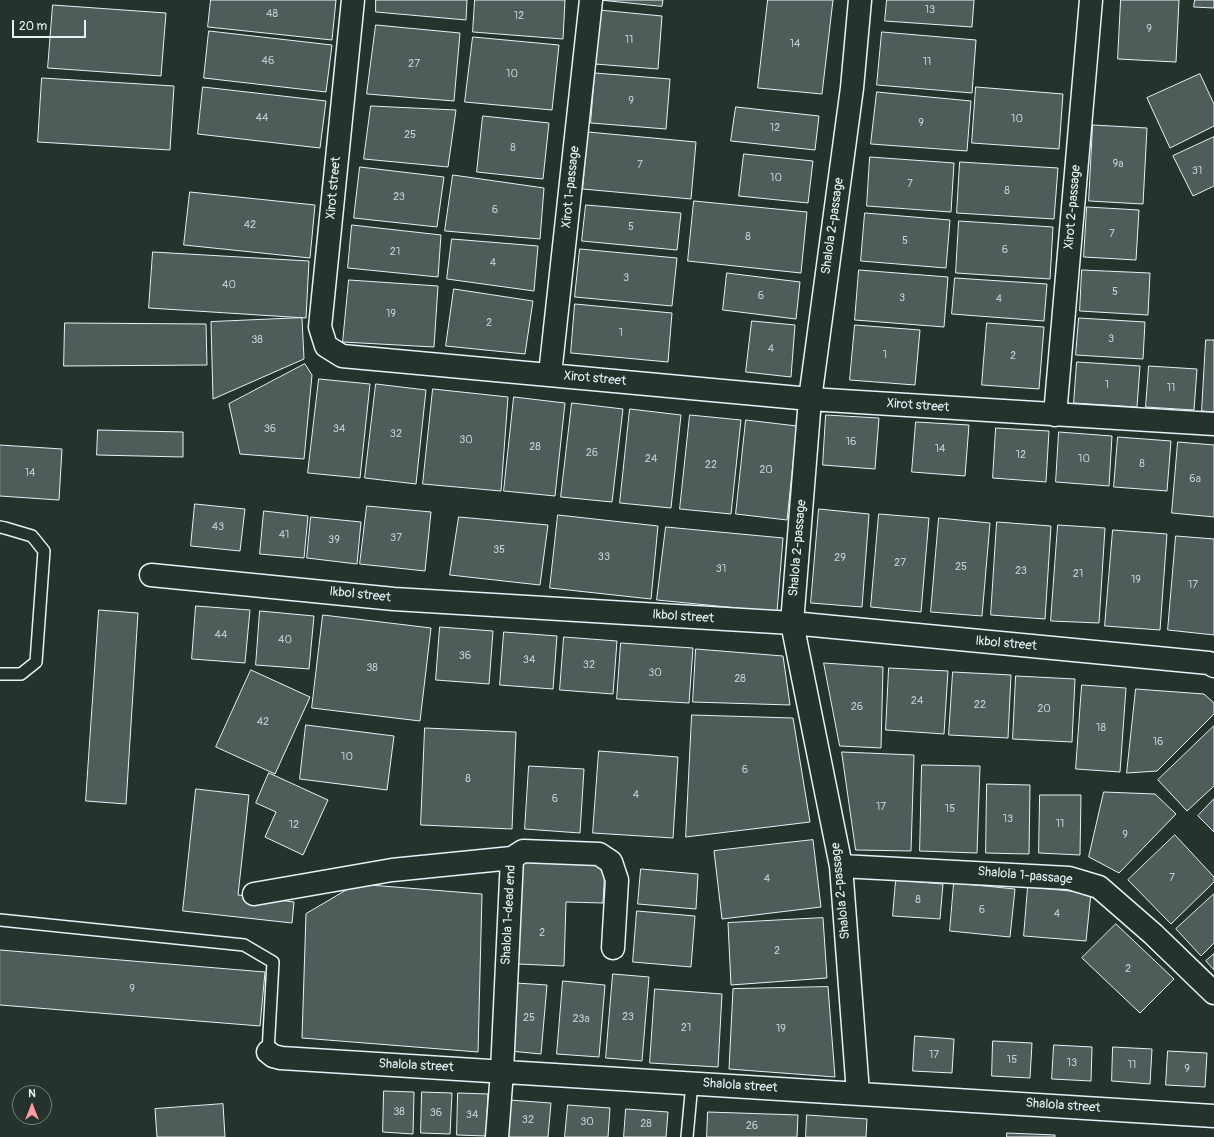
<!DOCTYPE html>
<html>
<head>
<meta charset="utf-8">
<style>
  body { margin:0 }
  #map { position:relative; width:1214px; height:1137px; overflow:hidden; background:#26332d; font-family:Pangolin,sans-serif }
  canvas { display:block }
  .north { position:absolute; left:12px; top:1085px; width:40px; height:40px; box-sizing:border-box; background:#26332d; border:1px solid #747f7e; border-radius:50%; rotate:0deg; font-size:11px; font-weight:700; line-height:16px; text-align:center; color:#e8f1f8 }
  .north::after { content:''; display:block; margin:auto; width:14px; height:18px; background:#ff9aa2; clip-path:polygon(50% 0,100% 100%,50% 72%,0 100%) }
  .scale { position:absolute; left:12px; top:20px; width:74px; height:18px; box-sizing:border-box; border:2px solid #e8f1f8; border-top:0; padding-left:5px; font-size:12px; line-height:14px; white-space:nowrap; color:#e8f1f8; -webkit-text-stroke:3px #26332d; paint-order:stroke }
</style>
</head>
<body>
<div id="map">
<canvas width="1214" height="1137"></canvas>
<div class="north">N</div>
<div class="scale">20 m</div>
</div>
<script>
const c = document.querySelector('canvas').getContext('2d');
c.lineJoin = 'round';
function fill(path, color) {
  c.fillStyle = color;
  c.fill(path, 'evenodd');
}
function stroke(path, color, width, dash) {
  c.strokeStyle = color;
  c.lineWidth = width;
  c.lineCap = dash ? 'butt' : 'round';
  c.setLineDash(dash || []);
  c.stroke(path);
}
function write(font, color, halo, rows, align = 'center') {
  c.font = font + ' Pangolin,sans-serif';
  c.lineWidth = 3;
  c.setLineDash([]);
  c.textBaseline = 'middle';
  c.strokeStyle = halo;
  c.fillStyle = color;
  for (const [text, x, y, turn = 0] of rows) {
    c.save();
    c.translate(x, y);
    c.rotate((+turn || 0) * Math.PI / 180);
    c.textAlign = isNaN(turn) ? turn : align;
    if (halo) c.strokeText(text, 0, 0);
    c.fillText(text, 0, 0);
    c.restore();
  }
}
const building = new Path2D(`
  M 211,0 L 336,0 L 332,40 L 208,27 Z
  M 376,0 L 467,0 L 466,20 L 376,12 Z
  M 475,0 L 565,0 L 563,39 L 473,32 Z
  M 600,0 L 663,0 L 662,6 Z
  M 768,0 L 833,0 L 822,94 L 758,88 Z
  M 887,0 L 974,0 L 972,27 L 885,21 Z
  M 1121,0 L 1179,0 L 1176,62 L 1118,59 Z
  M 1195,0 L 1214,0 L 1214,8 L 1194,7 Z
  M 53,5 L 166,13 L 161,76 L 48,68 Z
  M 599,10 L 662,16 L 658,69 L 595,64 Z
  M 376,25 L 460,33 L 454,101 L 367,94 Z
  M 209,31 L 332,45 L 326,92 L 204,78 Z
  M 882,32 L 976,40 L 972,93 L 877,85 Z
  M 473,37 L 559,45 L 552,110 L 465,102 Z
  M 595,73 L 670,79 L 666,129 L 591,123 Z
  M 1200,74 L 1214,104 L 1214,126 L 1170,148 L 1147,98 Z
  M 42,78 L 174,86 L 170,150 L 38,142 Z
  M 203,87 L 326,101 L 320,148 L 198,134 Z
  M 976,87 L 1063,94 L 1059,149 L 972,143 Z
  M 877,92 L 971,101 L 967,151 L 871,144 Z
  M 371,106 L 456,110 L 448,167 L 364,159 Z
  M 736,107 L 819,116 L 815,150 L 731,141 Z
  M 483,116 L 549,123 L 543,179 L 477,172 Z
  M 1093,125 L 1147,128 L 1143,204 L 1089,201 Z
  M 588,132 L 696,142 L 691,199 L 583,189 Z
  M 1214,137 L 1214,186 L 1193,196 L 1173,156 Z
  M 744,154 L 813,161 L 808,203 L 739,196 Z
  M 870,157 L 954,163 L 951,212 L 867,206 Z
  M 960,162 L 1058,168 L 1054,219 L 957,213 Z
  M 360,167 L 444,177 L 437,227 L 354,218 Z
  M 453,175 L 544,188 L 540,239 L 445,231 Z
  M 190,192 L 315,205 L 310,258 L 184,245 Z
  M 694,201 L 807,212 L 801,273 L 688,261 Z
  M 586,205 L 681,213 L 677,250 L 582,241 Z
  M 1087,207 L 1139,210 L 1136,260 L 1084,257 Z
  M 865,213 L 950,220 L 946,268 L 861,261 Z
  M 959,221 L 1053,227 L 1050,279 L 956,273 Z
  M 352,225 L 441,235 L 438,277 L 348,268 Z
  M 452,239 L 538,246 L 534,291 L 447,279 Z
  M 580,249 L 677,258 L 672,306 L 575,297 Z
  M 153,252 L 309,261 L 306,318 L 149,308 Z
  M 859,270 L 948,277 L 944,327 L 855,320 Z
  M 1082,270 L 1150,273 L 1148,315 L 1080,311 Z
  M 727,273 L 800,282 L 796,319 L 723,310 Z
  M 955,278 L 1047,284 L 1044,321 L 952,314 Z
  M 349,280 L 438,286 L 434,347 L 343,342 Z
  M 454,289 L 533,301 L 525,354 L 446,346 Z
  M 575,304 L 672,313 L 668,362 L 571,353 Z
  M 302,318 L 304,359 L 213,399 L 211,322 Z
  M 1079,318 L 1145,322 L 1143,359 L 1076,355 Z
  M 752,321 L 795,325 L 791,377 L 746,372 Z
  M 65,323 L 206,324 L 207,365 L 64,366 Z
  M 987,323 L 1044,327 L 1039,389 L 982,385 Z
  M 855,325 L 920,330 L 915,385 L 850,380 Z
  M 1206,340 L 1214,340 L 1214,412 L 1202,411 Z
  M 1077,362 L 1140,366 L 1137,407 L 1074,403 Z
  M 305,364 L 312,375 L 304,459 L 240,454 L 229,404 Z
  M 1149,366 L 1197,369 L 1194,410 L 1146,407 Z
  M 319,379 L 370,384 L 360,478 L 308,473 Z
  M 376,384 L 426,390 L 416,484 L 365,478 Z
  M 433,389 L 508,397 L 501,491 L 423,484 Z
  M 514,397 L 565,403 L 555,496 L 504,491 Z
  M 572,403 L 623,409 L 612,502 L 561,497 Z
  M 630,409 L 681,415 L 671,508 L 620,503 Z
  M 690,415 L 741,420 L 731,514 L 680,509 Z
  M 826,415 L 879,418 L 875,469 L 823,465 Z
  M 746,420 L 797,426 L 787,520 L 736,514 Z
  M 916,422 L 969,425 L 965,476 L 912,472 Z
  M 996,428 L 1049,431 L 1046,482 L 993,478 Z
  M 98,430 L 183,432 L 183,457 L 97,455 Z
  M 1059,432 L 1112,436 L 1109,486 L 1056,482 Z
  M 1118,437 L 1171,441 L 1167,491 L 1114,487 Z
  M 1178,442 L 1214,445 L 1214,517 L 1172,513 Z
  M 0,445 L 62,449 L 59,500 L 0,496 Z
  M 195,504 L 245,509 L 240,551 L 191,546 Z
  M 367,506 L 431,512 L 425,571 L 360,564 Z
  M 819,509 L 869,514 L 862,607 L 811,603 Z
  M 264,511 L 308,516 L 304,558 L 260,554 Z
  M 879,514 L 929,518 L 921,612 L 871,607 Z
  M 558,515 L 658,526 L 651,599 L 550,588 Z
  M 311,517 L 361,522 L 357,564 L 307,558 Z
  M 459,517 L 548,525 L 540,585 L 450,575 Z
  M 939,518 L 990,523 L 982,616 L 931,612 Z
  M 997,522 L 1051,526 L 1045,619 L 991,615 Z
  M 1058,525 L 1105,528 L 1099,623 L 1051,621 Z
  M 666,527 L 783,538 L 777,612 L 657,600 Z
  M 1113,530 L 1167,534 L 1160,630 L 1105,626 Z
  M 1176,536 L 1214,539 L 1214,635 L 1168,630 Z
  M 196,606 L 250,610 L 245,663 L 192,659 Z
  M 99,610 L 138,613 L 126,804 L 86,801 Z
  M 260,611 L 314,616 L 309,669 L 256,665 Z
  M 323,615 L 431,628 L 420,721 L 312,708 Z
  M 440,627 L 493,631 L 489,684 L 436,680 Z
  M 504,632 L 557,636 L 553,689 L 500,685 Z
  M 564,637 L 617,641 L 613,694 L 560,690 Z
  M 621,643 L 693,648 L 689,703 L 617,699 Z
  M 696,649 L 783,656 L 790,705 L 693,702 Z
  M 824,663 L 883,667 L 881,748 L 840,746 Z
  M 889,668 L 948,671 L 944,734 L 886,730 Z
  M 251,670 L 310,697 L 275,774 L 216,747 Z
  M 953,672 L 1011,675 L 1008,738 L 949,735 Z
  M 1016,676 L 1075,679 L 1072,742 L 1013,739 Z
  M 1082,685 L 1126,688 L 1120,772 L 1076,769 Z
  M 1136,689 L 1204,694 L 1214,703 L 1214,714 L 1157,771 L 1127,773 Z
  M 692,715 L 793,718 L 810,822 L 686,837 Z
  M 306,725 L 394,736 L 387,790 L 300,779 Z
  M 1214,726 L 1214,786 L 1187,811 L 1158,780 Z
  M 425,728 L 516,732 L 512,829 L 421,825 Z
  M 599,751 L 678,757 L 673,838 L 593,833 Z
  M 842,752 L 914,755 L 911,851 L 856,850 Z
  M 922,765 L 980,766 L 977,853 L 920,851 Z
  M 529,766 L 584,769 L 580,833 L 525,829 Z
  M 269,773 L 328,800 L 303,855 L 265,837 L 276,812 L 256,803 Z
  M 987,784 L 1030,785 L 1029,854 L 986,853 Z
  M 196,789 L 249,795 L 238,895 L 294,902 L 292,923 L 183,911 Z
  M 1104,792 L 1155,794 L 1176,814 L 1119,873 L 1089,857 Z
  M 1040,795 L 1081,795 L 1080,855 L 1039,853 Z
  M 1214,799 L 1214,832 L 1198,816 Z
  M 1175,835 L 1214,877 L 1214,882 L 1171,924 L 1128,880 Z
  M 813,840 L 821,907 L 722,919 L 714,851 Z
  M 522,862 L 605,866 L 603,903 L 566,902 L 564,966 L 518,964 Z
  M 641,869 L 698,874 L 696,909 L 638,904 Z
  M 896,880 L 943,884 L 940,919 L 893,916 Z
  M 954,883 L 1015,889 L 1010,937 L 950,931 Z
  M 357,884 L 482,894 L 478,1052 L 302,1038 L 306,914 Z
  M 1028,887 L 1091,893 L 1086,941 L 1024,936 Z
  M 1214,894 L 1214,943 L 1201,956 L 1176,929 Z
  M 637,911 L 695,916 L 691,967 L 633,962 Z
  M 823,918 L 827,978 L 731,985 L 728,923 Z
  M 1116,924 L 1174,979 L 1140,1013 L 1082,958 Z
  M 0,950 L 265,972 L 260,1026 L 0,1005 Z
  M 1214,954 L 1214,970 L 1206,961 Z
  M 613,974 L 649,977 L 642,1061 L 606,1058 Z
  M 563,981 L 605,985 L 599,1057 L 557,1054 Z
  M 516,983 L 547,985 L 541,1054 L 510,1051 Z
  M 828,987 L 835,1077 L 729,1069 L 733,989 Z
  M 655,989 L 722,994 L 718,1067 L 650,1063 Z
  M 915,1036 L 954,1039 L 952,1073 L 913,1071 Z
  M 993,1041 L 1032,1043 L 1030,1078 L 992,1076 Z
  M 1054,1045 L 1092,1047 L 1091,1081 L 1052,1079 Z
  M 1113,1047 L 1152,1049 L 1150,1084 L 1112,1081 Z
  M 1168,1051 L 1207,1053 L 1205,1087 L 1166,1085 Z
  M 384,1091 L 414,1092 L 413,1134 L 383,1132 Z
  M 422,1092 L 452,1093 L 450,1134 L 421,1133 Z
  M 458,1093 L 488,1094 L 486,1136 L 457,1135 Z
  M 509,1100 L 551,1103 L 548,1137 L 506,1137 Z
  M 223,1104 L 225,1137 L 157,1137 L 155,1109 Z
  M 568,1105 L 610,1108 L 608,1137 L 565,1137 Z
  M 626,1109 L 668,1112 L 666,1137 L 624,1137 Z
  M 708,1112 L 798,1115 L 797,1137 L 707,1137 Z
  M 807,1115 L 867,1119 L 866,1137 L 806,1137 Z
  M 1007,1133 L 1055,1135 L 1055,1137 L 1007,1137 Z`);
fill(building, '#505c59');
stroke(building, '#e8f1f8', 1);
const lane = new Path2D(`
  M 0,527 L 5,528 L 32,536 L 44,551 L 36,662 L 21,674 L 0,674
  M 0,920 L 244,945 L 273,962 L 268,1052
  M 687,1137 L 692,1083`);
const street = new Path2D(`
  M 353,0 L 320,327 L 326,346 L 342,356 L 810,399 L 1214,424
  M 550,374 L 591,0
  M 1055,415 L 1091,0
  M 151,575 L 394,599 L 792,623 L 1209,663 L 1214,666
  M 512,858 L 523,851 L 599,854 L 611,862 L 617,880 L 613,948
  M 841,866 L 1069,878 L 1099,887 L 1153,934 L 1214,993
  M 254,894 L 392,870 L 512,858 L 502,1071 L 497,1137
  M 268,1052 L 273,1056 L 281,1058 L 1214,1116
  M 858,1093 L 841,866 L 792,623 L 810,399 L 852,88 L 860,0`);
stroke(lane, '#e8f1f8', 14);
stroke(street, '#e8f1f8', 25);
stroke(lane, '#26332d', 11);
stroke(street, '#26332d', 22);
write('11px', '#c2ccd0', null, [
  ["13",930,10],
  ["48",272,14],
  ["12",519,16],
  ["9",1149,29],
  ["11",629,40],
  ["14",795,44],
  ["46",268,61],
  ["11",927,62],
  ["27",414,64],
  ["10",512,74],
  ["9",631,101],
  ["44",262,118],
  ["10",1017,119],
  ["9",921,123],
  ["12",775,128],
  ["25",410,135],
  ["8",513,148],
  ["9a",1118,164],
  ["7",640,165],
  ["31",1197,171],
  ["10",776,178],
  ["7",910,184],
  ["8",1007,191],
  ["23",399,197],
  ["6",495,210],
  ["42",250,225],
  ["5",631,227],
  ["7",1112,234],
  ["8",748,237],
  ["5",905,241],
  ["6",1005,250],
  ["21",395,252],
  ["4",493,263],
  ["3",626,278],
  ["40",229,285],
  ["5",1115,292],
  ["6",761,296],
  ["3",902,298],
  ["4",999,299],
  ["19",391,314],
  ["2",489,323],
  ["1",621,333],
  ["3",1111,339],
  ["38",257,340],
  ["4",771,349],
  ["1",885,355],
  ["2",1013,356],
  ["1",1107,385],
  ["11",1171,388],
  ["36",270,429],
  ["34",339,429],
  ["32",396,434],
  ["30",466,440],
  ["16",851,442],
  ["28",535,447],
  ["14",940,449],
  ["26",592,453],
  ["12",1021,455],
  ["24",651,459],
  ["10",1084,459],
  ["8",1142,464],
  ["22",711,465],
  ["20",766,470],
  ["14",30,473],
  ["6а",1195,479],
  ["43",218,527],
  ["41",284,535],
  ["37",396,538],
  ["39",334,540],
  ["35",499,550],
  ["33",604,557],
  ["29",840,558],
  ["27",900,563],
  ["25",961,567],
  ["31",721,569],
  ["23",1021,571],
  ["21",1078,574],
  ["19",1136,580],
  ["17",1193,585],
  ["44",221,635],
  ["40",285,640],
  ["36",465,656],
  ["34",529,660],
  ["32",589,665],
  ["38",372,668],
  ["30",655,673],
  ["28",740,679],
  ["24",917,701],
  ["22",980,705],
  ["26",857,707],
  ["20",1044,709],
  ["42",263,722],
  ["18",1101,728],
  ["16",1158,742],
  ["10",347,757],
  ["6",745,770],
  ["8",468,779],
  ["4",636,795],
  ["6",555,799],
  ["17",881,807],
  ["15",950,809],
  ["13",1008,819],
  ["11",1060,824],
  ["12",294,825],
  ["9",1125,835],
  ["7",1172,878],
  ["4",767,879],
  ["8",918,900],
  ["6",982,910],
  ["4",1057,914],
  ["2",542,933],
  ["2",777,951],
  ["2",1128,969],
  ["9",132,989],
  ["23",628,1017],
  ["25",529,1018],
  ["23a",581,1019],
  ["21",686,1028],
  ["19",781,1029],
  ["17",934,1055],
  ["15",1012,1060],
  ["13",1072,1063],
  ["11",1132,1065],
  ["9",1187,1069],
  ["38",399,1112],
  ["36",436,1113],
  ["34",472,1115],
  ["32",528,1120],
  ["30",587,1122],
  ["28",646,1124],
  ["26",752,1126]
]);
write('13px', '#e8f1f8', '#26332d', [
  ["Xirot 1-passage",571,187,-84],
  ["Xirot street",334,188,-85],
  ["Xirot 2-passage",1073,207,-85],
  ["Shalola 2-passage",833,226,-82],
  ["Xirot street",595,379,5],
  ["Xirot street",918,406,4],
  ["Shalola 2-passage",798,548,-85],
  ["Ikbol street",360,595,6],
  ["Ikbol street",683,617,4],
  ["Ikbol street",1006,644,5],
  ["Shalola 1-passage",1025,876,5],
  ["Shalola 2-passage",841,891,-96],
  ["Shalola 1-dead end",509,915,-87],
  ["Shalola street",416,1066,3],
  ["Shalola street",740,1086,4],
  ["Shalola street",1063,1106,4]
]);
</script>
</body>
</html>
